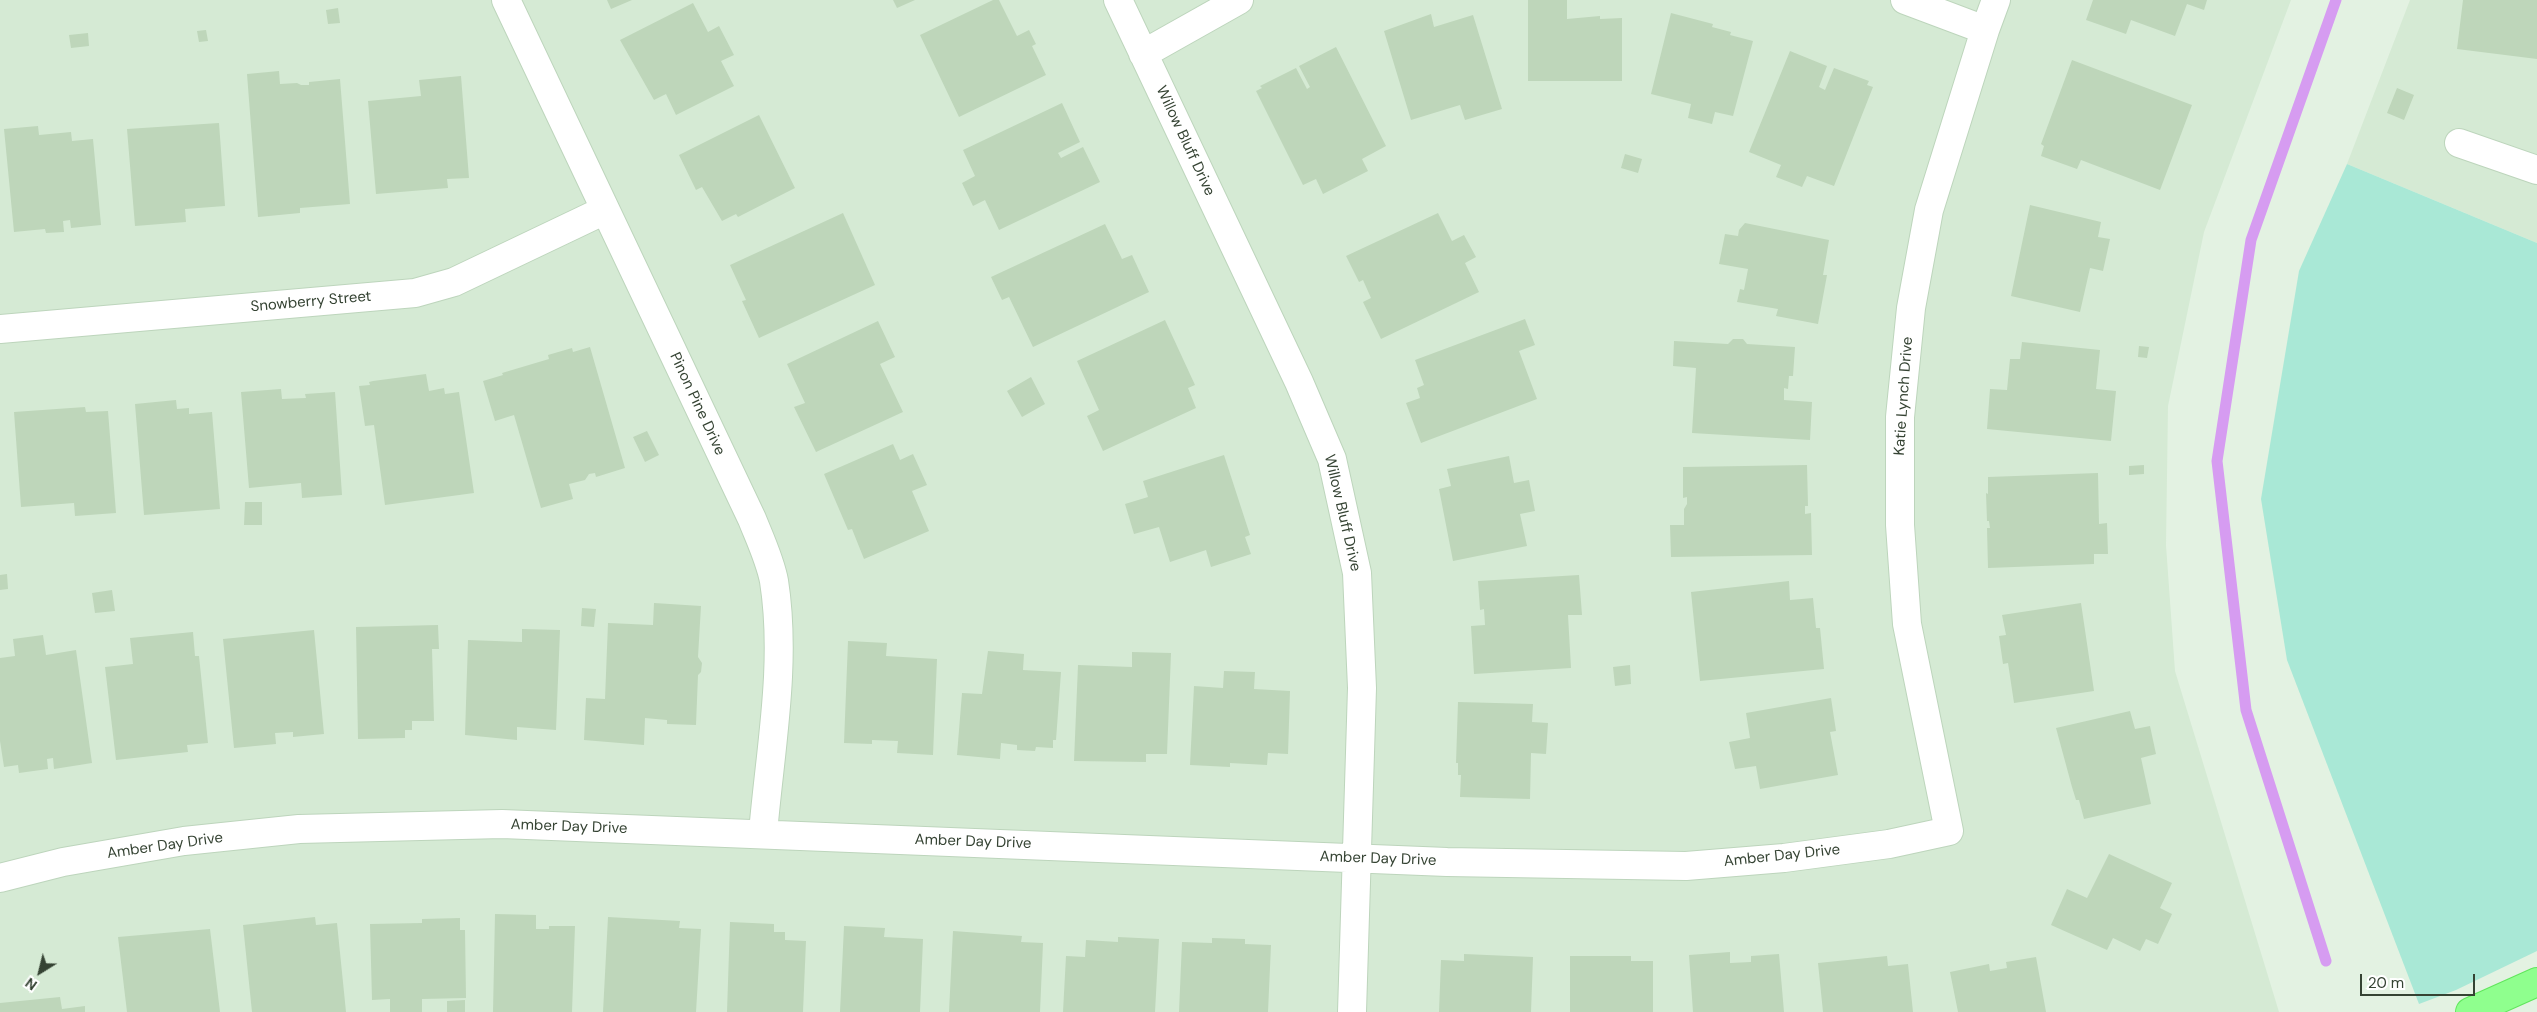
<!DOCTYPE html>
<html>
<head>
<meta charset="utf-8">
<style>
  body { margin:0 }
  #map { position:relative; width:2537px; height:1012px; overflow:hidden; background:#e3f2e2; font-family:"DM Sans",sans-serif }
  canvas { display:block }
  .north { position:absolute; left:15px; top:947px; width:50px; height:50px; -webkit-text-stroke:4px #fff; paint-order:stroke; rotate:216deg; font-size:14px; font-weight:700; line-height:20px; text-align:center; color:#354333 }
  .north::after { content:''; display:block; margin:auto; width:18px; height:22px; background:#354333; clip-path:polygon(50% 0,100% 100%,50% 72%,0 100%) }
  .scale { position:absolute; left:2360px; top:974px; width:115px; height:22px; box-sizing:border-box; border:2px solid #354333; border-top:0; padding-left:6px; font-size:15px; line-height:18px; white-space:nowrap; color:#354333; -webkit-text-stroke:4px #fff; paint-order:stroke }
</style>
</head>
<body>
<div id="map">
<canvas width="2537" height="1012"></canvas>
<div class="north">N</div>
<div class="scale">20 m</div>
</div>
<script>
const c = document.querySelector('canvas').getContext('2d');
c.lineJoin = 'round';
function fill(path, color) {
  c.fillStyle = color;
  c.fill(path, 'evenodd');
}
function stroke(path, color, width, dash) {
  c.strokeStyle = color;
  c.lineWidth = width;
  c.lineCap = dash ? 'butt' : 'round';
  c.setLineDash(dash || []);
  c.stroke(path);
}
function write(font, color, halo, rows, align = 'center') {
  c.font = font + ' "DM Sans",sans-serif';
  c.lineWidth = 4;
  c.setLineDash([]);
  c.textBaseline = 'middle';
  c.strokeStyle = halo;
  c.fillStyle = color;
  for (const [text, x, y, turn = 0] of rows) {
    c.save();
    c.translate(x, y);
    c.rotate((+turn || 0) * Math.PI / 180);
    c.textAlign = isNaN(turn) ? turn : align;
    if (halo) c.strokeText(text, 0, 0);
    c.fillText(text, 0, 0);
    c.restore();
  }
}
fill(new Path2D(`
  M 0,0 L 2291,0 L 2204,232 L 2168,406 L 2166,545 L 2175,671 L 2279,1012 L 0,1012 Z
  M 2410,0 L 2537,0 L 2537,243 L 2347,164 Z`), '#d5ead4');
fill(new Path2D(`
  M 2347,164 L 2537,243 L 2537,951 L 2456,990 L 2419,1004 L 2287,660 L 2261,499 L 2299,271 Z`), '#a9e8d6');
stroke(new Path2D(`
  M 2326,961 L 2246,710 L 2217,461 L 2251,240 L 2336,0`), '#d69cf1', 11);
fill(new Path2D(`
  M 607,0 L 632,0 L 611,9 Z
  M 893,0 L 915,0 L 897,8 Z
  M 993,0 L 999,0 L 1017,36 L 1029,30 L 1036,44 L 1032,46 L 1046,75 L 959,117 L 920,35 Z
  M 1528,0 L 1567,0 L 1567,19 L 1600,16 L 1600,19 L 1622,18 L 1622,81 L 1528,81 Z
  M 2093,0 L 2207,0 L 2204,10 L 2187,4 L 2175,36 L 2131,20 L 2126,34 L 2086,20 Z
  M 2463,0 L 2537,0 L 2537,59 L 2457,49 Z
  M 693,3 L 708,32 L 719,26 L 734,55 L 721,61 L 734,86 L 676,115 L 666,94 L 654,100 L 620,40 Z
  M 338,8 L 340,23 L 328,24 L 326,10 Z
  M 1671,13 L 1713,24 L 1712,27 L 1731,32 L 1730,35 L 1753,41 L 1733,116 L 1715,112 L 1712,124 L 1688,118 L 1691,104 L 1651,94 Z
  M 1431,14 L 1434,27 L 1473,15 L 1502,109 L 1465,120 L 1460,105 L 1411,120 L 1384,31 Z
  M 206,30 L 208,41 L 199,42 L 197,31 Z
  M 88,33 L 89,46 L 71,48 L 69,35 Z
  M 1336,47 L 1386,146 L 1362,159 L 1368,171 L 1323,194 L 1316,179 L 1303,185 L 1256,91 L 1262,88 L 1260,86 L 1296,68 L 1307,89 L 1310,87 L 1299,66 Z
  M 1790,51 L 1827,66 L 1819,87 L 1825,90 L 1834,68 L 1869,81 L 1867,85 L 1873,87 L 1834,186 L 1807,176 L 1802,187 L 1776,177 L 1781,165 L 1749,152 Z
  M 2072,60 L 2192,105 L 2160,190 L 2081,160 L 2077,169 L 2041,156 L 2044,146 L 2041,144 Z
  M 279,71 L 280,84 L 297,83 L 301,85 L 309,85 L 309,82 L 340,79 L 350,204 L 300,208 L 300,213 L 258,217 L 247,74 Z
  M 461,76 L 469,178 L 447,179 L 448,188 L 376,194 L 368,101 L 421,96 L 419,80 Z
  M 2397,88 L 2414,95 L 2404,120 L 2387,113 Z
  M 1062,103 L 1080,142 L 1058,153 L 1061,158 L 1083,147 L 1100,182 L 999,230 L 985,200 L 973,206 L 962,183 L 975,176 L 963,150 Z
  M 759,115 L 795,188 L 738,217 L 736,214 L 722,221 L 702,187 L 696,190 L 679,155 Z
  M 219,123 L 225,206 L 185,209 L 186,222 L 135,226 L 127,129 Z
  M 38,126 L 39,135 L 71,132 L 72,141 L 93,139 L 101,225 L 71,228 L 70,220 L 63,221 L 64,232 L 46,233 L 45,229 L 14,232 L 4,129 Z
  M 1625,154 L 1642,159 L 1638,173 L 1621,168 Z
  M 2030,205 L 2101,222 L 2098,237 L 2110,239 L 2103,271 L 2090,268 L 2080,312 L 2011,296 Z
  M 843,213 L 875,285 L 759,338 L 742,301 L 746,300 L 730,265 Z
  M 1438,213 L 1452,241 L 1464,235 L 1476,257 L 1465,263 L 1479,292 L 1381,339 L 1363,302 L 1371,298 L 1363,280 L 1359,282 L 1346,256 Z
  M 1745,223 L 1829,240 L 1823,275 L 1827,275 L 1818,324 L 1776,316 L 1778,309 L 1737,302 L 1740,289 L 1744,290 L 1748,269 L 1719,264 L 1725,234 L 1738,236 L 1739,230 Z
  M 1105,224 L 1122,259 L 1132,255 L 1149,292 L 1033,347 L 1009,297 L 1002,300 L 991,277 Z
  M 1525,319 L 1535,345 L 1519,351 L 1537,399 L 1421,443 L 1406,403 L 1420,398 L 1417,388 L 1424,385 L 1415,360 Z
  M 1165,320 L 1195,385 L 1188,388 L 1196,408 L 1103,451 L 1087,416 L 1099,410 L 1077,361 Z
  M 878,321 L 895,357 L 880,364 L 903,412 L 816,452 L 794,407 L 805,403 L 787,364 Z
  M 1733,339 L 1743,339 L 1747,344 L 1795,347 L 1793,376 L 1789,376 L 1788,389 L 1784,388 L 1784,400 L 1812,402 L 1810,440 L 1692,433 L 1696,368 L 1673,366 L 1674,341 L 1728,344 Z
  M 2022,342 L 2100,350 L 2096,389 L 2116,391 L 2111,441 L 1987,429 L 1990,389 L 2007,390 L 2010,359 L 2020,359 Z
  M 2139,346 L 2149,347 L 2147,358 L 2138,357 Z
  M 590,347 L 625,468 L 596,477 L 595,473 L 589,474 L 585,480 L 569,484 L 573,499 L 541,508 L 514,415 L 495,421 L 483,381 L 503,375 L 502,373 L 549,359 L 548,355 L 572,348 L 573,352 Z
  M 426,374 L 429,391 L 444,388 L 445,394 L 459,392 L 474,493 L 385,505 L 374,425 L 365,426 L 359,386 L 370,385 L 369,382 L 373,381 Z
  M 1031,377 L 1045,404 L 1022,417 L 1007,391 Z
  M 281,389 L 282,399 L 306,398 L 305,394 L 335,392 L 342,495 L 302,498 L 301,483 L 249,488 L 241,392 Z
  M 176,400 L 177,409 L 189,408 L 189,414 L 212,412 L 220,509 L 144,515 L 135,404 Z
  M 85,407 L 86,412 L 108,411 L 116,513 L 75,516 L 74,503 L 21,507 L 14,412 Z
  M 647,431 L 659,455 L 645,462 L 633,437 Z
  M 893,444 L 900,460 L 913,454 L 927,485 L 912,491 L 929,531 L 864,559 L 852,529 L 848,530 L 824,474 Z
  M 1224,455 L 1250,535 L 1245,537 L 1251,554 L 1211,567 L 1206,550 L 1170,562 L 1159,527 L 1134,534 L 1125,504 L 1148,497 L 1143,481 Z
  M 1509,456 L 1514,483 L 1529,480 L 1535,511 L 1520,514 L 1527,546 L 1453,561 L 1439,489 L 1451,486 L 1447,469 Z
  M 1807,465 L 1808,506 L 1805,506 L 1805,514 L 1811,513 L 1812,555 L 1671,557 L 1670,525 L 1684,525 L 1684,509 L 1687,504 L 1687,497 L 1683,498 L 1683,467 Z
  M 2144,465 L 2144,474 L 2129,475 L 2129,466 Z
  M 2098,473 L 2099,524 L 2107,523 L 2108,554 L 2094,554 L 2094,564 L 1988,568 L 1987,528 L 1990,528 L 1989,521 L 1987,521 L 1986,493 L 1988,494 L 1988,477 Z
  M 245,502 L 262,502 L 262,525 L 244,525 Z
  M 7,574 L 8,589 L 0,590 L 0,575 Z
  M 1579,575 L 1582,615 L 1568,615 L 1571,668 L 1474,674 L 1471,626 L 1485,625 L 1484,609 L 1480,610 L 1478,581 Z
  M 1789,581 L 1790,600 L 1813,598 L 1816,628 L 1820,628 L 1824,669 L 1700,681 L 1691,592 Z
  M 112,590 L 115,611 L 95,613 L 92,593 Z
  M 654,603 L 701,606 L 698,657 L 702,663 L 701,672 L 698,675 L 696,725 L 667,724 L 667,720 L 645,718 L 644,745 L 584,740 L 586,698 L 605,699 L 608,623 L 653,625 Z
  M 2081,603 L 2094,691 L 2014,703 L 2008,663 L 2003,664 L 1999,636 L 2006,635 L 2002,615 Z
  M 582,608 L 596,609 L 594,627 L 581,626 Z
  M 438,625 L 439,649 L 432,649 L 434,721 L 412,721 L 412,730 L 405,730 L 405,738 L 358,739 L 356,627 Z
  M 522,629 L 560,630 L 556,730 L 517,727 L 517,740 L 465,735 L 468,640 L 522,642 Z
  M 314,630 L 324,734 L 293,737 L 293,732 L 275,733 L 276,744 L 234,748 L 223,639 Z
  M 193,632 L 195,656 L 199,656 L 208,743 L 187,745 L 188,752 L 116,760 L 105,667 L 133,664 L 130,638 Z
  M 43,635 L 46,655 L 76,650 L 92,763 L 54,769 L 53,758 L 47,759 L 48,769 L 19,773 L 18,765 L 4,767 L 0,741 L 0,658 L 15,656 L 13,639 Z
  M 848,641 L 887,643 L 886,656 L 937,659 L 933,755 L 897,753 L 898,741 L 872,740 L 872,744 L 844,743 Z
  M 988,651 L 1024,654 L 1023,670 L 1061,672 L 1056,740 L 1053,740 L 1053,748 L 1036,747 L 1035,751 L 1017,750 L 1017,745 L 1001,743 L 1000,759 L 957,755 L 962,693 L 982,694 Z
  M 1132,652 L 1171,653 L 1167,754 L 1146,754 L 1146,762 L 1074,761 L 1078,665 L 1132,667 Z
  M 1630,665 L 1631,684 L 1615,686 L 1613,667 Z
  M 1224,671 L 1255,672 L 1254,689 L 1290,691 L 1288,754 L 1268,753 L 1267,765 L 1230,763 L 1230,767 L 1190,765 L 1194,686 L 1223,688 Z
  M 1831,698 L 1836,731 L 1830,732 L 1838,775 L 1760,789 L 1756,766 L 1735,769 L 1729,742 L 1750,738 L 1746,713 Z
  M 1458,702 L 1533,704 L 1532,722 L 1548,723 L 1546,754 L 1531,753 L 1530,799 L 1460,797 L 1461,775 L 1458,775 L 1458,763 L 1456,763 Z
  M 2130,711 L 2135,729 L 2150,726 L 2156,754 L 2141,758 L 2151,804 L 2084,819 L 2079,800 L 2076,800 L 2072,787 L 2056,728 Z
  M 2109,854 L 2172,883 L 2160,908 L 2172,914 L 2158,944 L 2146,939 L 2140,951 L 2113,938 L 2107,950 L 2051,925 L 2067,889 L 2087,898 Z
  M 495,914 L 536,915 L 536,929 L 549,929 L 549,926 L 575,926 L 572,1012 L 493,1012 Z
  M 315,917 L 316,925 L 337,923 L 346,1012 L 252,1012 L 243,925 Z
  M 608,917 L 680,921 L 679,928 L 701,929 L 696,1012 L 603,1012 Z
  M 460,918 L 460,930 L 465,930 L 466,998 L 422,999 L 422,1012 L 390,1012 L 390,999 L 372,1000 L 370,924 L 422,923 L 422,919 Z
  M 730,922 L 774,924 L 774,932 L 785,932 L 785,940 L 806,941 L 803,1012 L 727,1012 Z
  M 844,926 L 885,928 L 884,937 L 923,939 L 920,1012 L 840,1012 Z
  M 210,929 L 220,1012 L 127,1012 L 118,937 Z
  M 953,931 L 1022,936 L 1021,942 L 1043,943 L 1040,1012 L 949,1012 Z
  M 1118,937 L 1159,939 L 1155,1012 L 1063,1012 L 1066,956 L 1085,957 L 1086,940 L 1118,942 Z
  M 1212,938 L 1245,939 L 1245,944 L 1271,945 L 1268,1012 L 1179,1012 L 1182,942 L 1212,943 Z
  M 1730,952 L 1730,963 L 1751,962 L 1751,956 L 1779,954 L 1784,1012 L 1693,1012 L 1689,955 Z
  M 1464,954 L 1533,957 L 1531,1012 L 1439,1012 L 1441,960 L 1464,961 Z
  M 1570,956 L 1631,956 L 1631,961 L 1653,961 L 1653,1012 L 1570,1012 Z
  M 1887,956 L 1888,966 L 1908,964 L 1913,1012 L 1823,1012 L 1818,963 Z
  M 2036,957 L 2046,1012 L 1958,1012 L 1950,972 L 1989,964 L 1990,971 L 2007,968 L 2006,962 Z
  M 60,997 L 62,1009 L 85,1006 L 85,1012 L 0,1012 L 0,1003 Z
  M 465,1000 L 465,1012 L 447,1012 L 447,1001 Z`), '#bed6ba');
const minor = new Path2D(`
  M 506,0 L 752,519 C 760,539 770,560 774,581 C 787,664 770,750 763,833
  M 1118,0 L 1299,382 L 1332,459 L 1357,573 L 1362,688 L 1352,1012
  M 1905,0 L 1985,30
  M 1143,54 L 1239,0
  M 2459,143 L 2537,170
  M 0,329 L 415,293 L 454,282 L 605,210
  M 0,878 L 63,862 L 184,841 L 299,829 L 502,824 L 1447,862 L 1686,866 L 1784,858 L 1889,844 L 1949,831 L 1907,624 L 1900,525 L 1900,417 L 1911,308 L 1929,210 L 1985,30 L 1996,0`);
const major = new Path2D(`
  M 2470,1012 L 2537,982`);
stroke(minor, '#bdd5bc', 30);
stroke(major, '#60e65c', 30);
stroke(minor, '#fff', 28);
stroke(major, '#8fff8e', 28);
write('15px', '#354333', '#fff', [
  ["Willow Bluff Drive",1185,141,65],
  ["Snowberry Street",311,302,-5],
  ["Katie Lynch Drive",1904,396,-86],
  ["Pinon Pine Drive",697,404,65],
  ["Willow Bluff Drive",1342,513,77],
  ["Amber Day Drive",569,827,2],
  ["Amber Day Drive",973,842,2],
  ["Amber Day Drive",165,846,-8],
  ["Amber Day Drive",1782,856,-6],
  ["Amber Day Drive",1378,859,2]
]);
</script>
</body>
</html>
